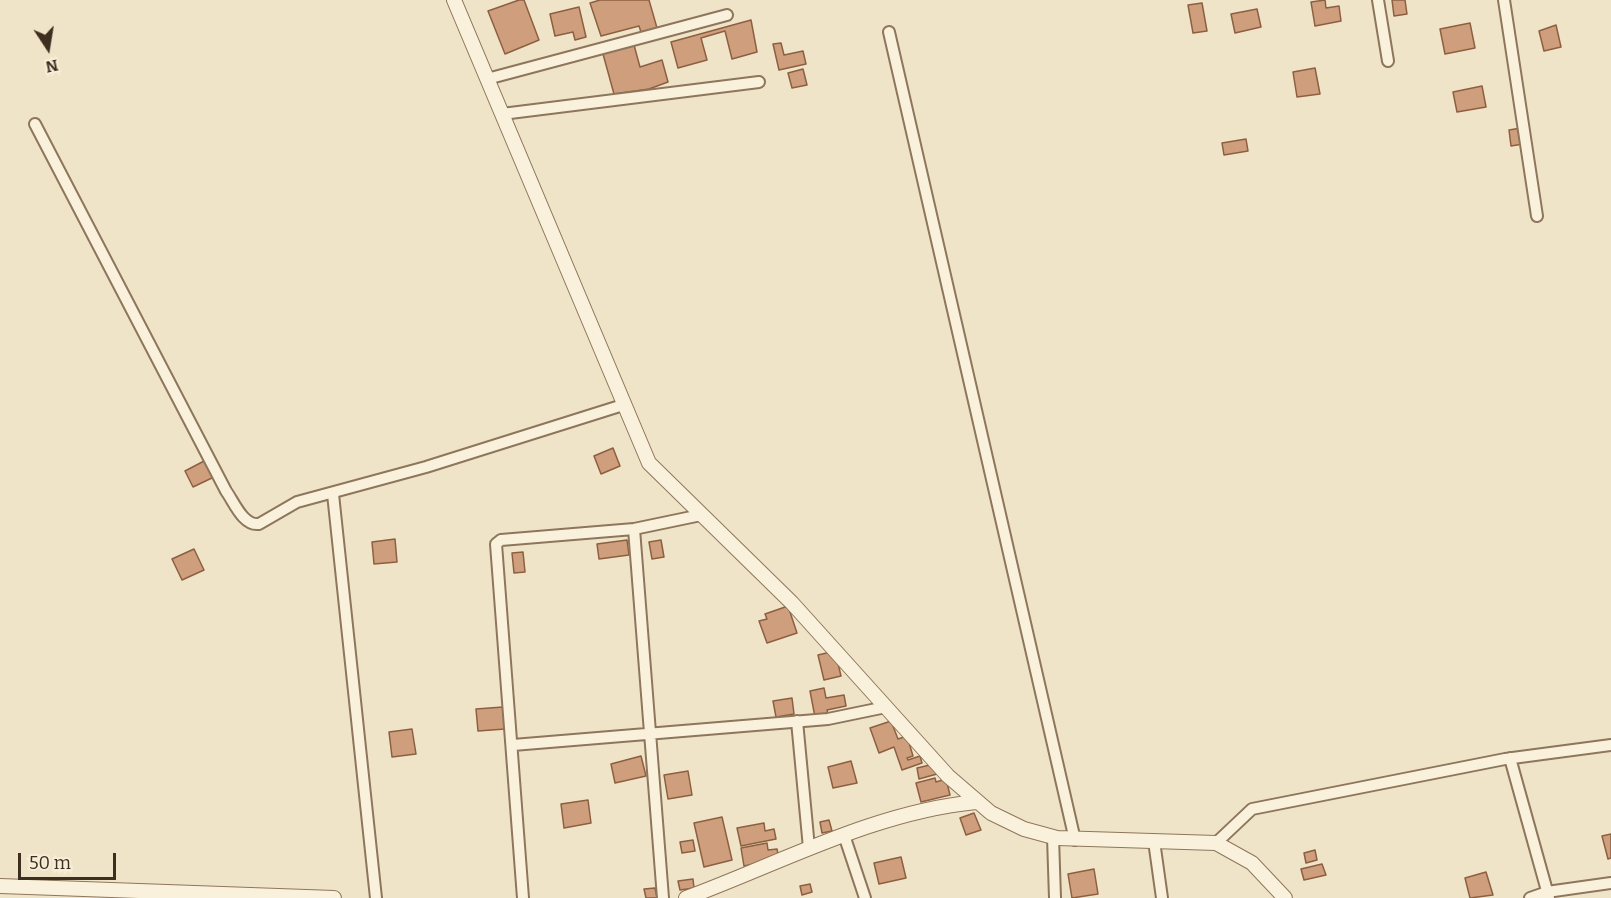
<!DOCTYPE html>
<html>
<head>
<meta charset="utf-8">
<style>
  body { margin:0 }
  #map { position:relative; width:1611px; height:898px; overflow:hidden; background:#f0e4c8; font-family:Bitter,serif }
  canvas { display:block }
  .north { position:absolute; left:18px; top:18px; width:60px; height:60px; -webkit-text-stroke:4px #f7eed8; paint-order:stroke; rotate:168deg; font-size:16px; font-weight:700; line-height:24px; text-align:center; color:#3d2e20 }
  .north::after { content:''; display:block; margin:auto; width:21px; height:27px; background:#3d2e20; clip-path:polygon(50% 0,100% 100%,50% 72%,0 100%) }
  .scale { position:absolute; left:18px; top:853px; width:98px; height:27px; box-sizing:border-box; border:3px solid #3d2e20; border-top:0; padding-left:8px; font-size:18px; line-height:21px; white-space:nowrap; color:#3d2e20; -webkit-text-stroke:4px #f7eed8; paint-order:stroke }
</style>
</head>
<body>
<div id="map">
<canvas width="1611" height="898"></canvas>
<div class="north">N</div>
<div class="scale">50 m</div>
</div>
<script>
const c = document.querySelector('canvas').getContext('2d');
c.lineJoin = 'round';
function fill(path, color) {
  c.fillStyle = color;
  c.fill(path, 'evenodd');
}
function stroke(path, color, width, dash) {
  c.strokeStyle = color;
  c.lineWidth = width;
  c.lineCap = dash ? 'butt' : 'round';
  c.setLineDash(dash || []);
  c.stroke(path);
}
const building = new Path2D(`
  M 519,0 L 524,0 L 539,40 L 505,54 L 488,11 Z
  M 600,0 L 649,0 L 657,28 L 641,32 L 639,26 L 601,36 L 590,3 Z
  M 1325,0 L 1326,8 L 1339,6 L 1341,21 L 1315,26 L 1311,2 Z
  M 1392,0 L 1405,0 L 1407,14 L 1394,16 Z
  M 1202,3 L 1207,31 L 1193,33 L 1188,5 Z
  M 579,7 L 586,37 L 575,40 L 573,32 L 555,36 L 550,14 Z
  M 1257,9 L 1261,27 L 1235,33 L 1231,14 Z
  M 751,20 L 757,52 L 732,59 L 725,31 L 701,38 L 707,60 L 678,68 L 671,42 Z
  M 1470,23 L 1475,48 L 1445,54 L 1440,29 Z
  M 1556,25 L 1561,47 L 1544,51 L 1539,31 Z
  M 781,43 L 784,55 L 803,51 L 806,64 L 779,70 L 773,44 Z
  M 634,45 L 640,67 L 662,60 L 668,82 L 649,89 L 614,94 L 603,54 Z
  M 1315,68 L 1320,94 L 1297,97 L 1293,72 Z
  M 803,69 L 807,85 L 792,88 L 788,73 Z
  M 1482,86 L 1486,107 L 1457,112 L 1453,92 Z
  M 1521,128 L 1523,144 L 1511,146 L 1509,130 Z
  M 1246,139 L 1248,151 L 1224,155 L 1222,143 Z
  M 613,448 L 620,466 L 601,474 L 594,456 Z
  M 206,460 L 214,477 L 193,487 L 185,471 Z
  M 395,539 L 397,562 L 374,564 L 372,542 Z
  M 627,540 L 629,555 L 599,559 L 597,544 Z
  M 661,540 L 664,557 L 652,559 L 649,542 Z
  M 194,549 L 204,570 L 182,580 L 172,559 Z
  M 523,552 L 525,572 L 514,573 L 512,553 Z
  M 788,606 L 797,633 L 767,643 L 759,621 L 767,619 L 765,614 Z
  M 835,651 L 841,676 L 824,680 L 818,655 Z
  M 824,688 L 826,698 L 844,695 L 846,706 L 827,710 L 828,714 L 815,717 L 810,691 Z
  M 792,698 L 794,714 L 776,717 L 773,701 Z
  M 503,707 L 505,729 L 478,731 L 476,709 Z
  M 891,721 L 898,739 L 907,736 L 913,756 L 907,758 L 908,760 L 920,756 L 922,763 L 902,770 L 894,747 L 879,753 L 870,728 Z
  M 412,729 L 416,754 L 392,757 L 389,732 Z
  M 641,756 L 646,776 L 615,783 L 611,764 Z
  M 851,761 L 857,783 L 833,788 L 828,767 Z
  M 934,764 L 937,774 L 919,779 L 917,768 Z
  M 688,771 L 692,795 L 668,799 L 664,775 Z
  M 935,778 L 936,782 L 946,779 L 950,795 L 921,802 L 916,783 Z
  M 588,800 L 591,823 L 564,828 L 561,804 Z
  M 974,813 L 981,830 L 966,835 L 960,818 Z
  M 722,817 L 732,860 L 704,867 L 694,823 Z
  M 829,820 L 832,831 L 822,833 L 820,822 Z
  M 764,823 L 765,831 L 774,829 L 776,839 L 741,846 L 737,828 Z
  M 1611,834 L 1611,858 L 1608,859 L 1602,836 Z
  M 693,840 L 695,851 L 682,853 L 680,842 Z
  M 767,843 L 768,850 L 777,849 L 779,859 L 744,866 L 741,848 Z
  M 1315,850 L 1317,860 L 1306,863 L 1304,853 Z
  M 901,857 L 906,878 L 879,884 L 874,863 Z
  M 1322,864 L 1326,875 L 1304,880 L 1301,869 Z
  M 1094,869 L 1098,894 L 1072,898 L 1068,874 Z
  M 1486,872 L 1493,895 L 1470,898 L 1465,878 Z
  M 693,879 L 694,888 L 680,890 L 678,881 Z
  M 810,884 L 812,892 L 802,895 L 800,886 Z
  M 655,888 L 657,898 L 646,898 L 644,889 Z`);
fill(building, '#cf9f7d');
stroke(building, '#8d5f41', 1.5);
const minor = new Path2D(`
  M 1378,0 L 1388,61
  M 1504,0 L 1537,216
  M 889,32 L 1075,840
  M 487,79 L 727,15
  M 502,114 L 759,82
  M 35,124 L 226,491 C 234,502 243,526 259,524 L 297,502 L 426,467 L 623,405
  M 333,494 L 376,898
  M 634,529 L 663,898
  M 797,721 L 809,848
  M 513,745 L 828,719 L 886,707
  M 1510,758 L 1549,898
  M 844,835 L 865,898
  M 1053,837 L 1055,898
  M 1154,841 L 1162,898
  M 1216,843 L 1252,809 L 1505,759 L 1611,745
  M 523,898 L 496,544 L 501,540 L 634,529 L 701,515
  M 1530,898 L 1547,892 L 1611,883`);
const tertiary = new Path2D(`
  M 454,0 L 649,463 L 792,603 L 948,776 L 991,813 L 1024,829 L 1057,838 L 1216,843 L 1252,863 L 1285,898
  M 0,886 L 334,898
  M 686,898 C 781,863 874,812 976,802`);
stroke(minor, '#8d765c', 14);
stroke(tertiary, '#8d765c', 16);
stroke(minor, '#faf1dc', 10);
stroke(tertiary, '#faf1dc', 14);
</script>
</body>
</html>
